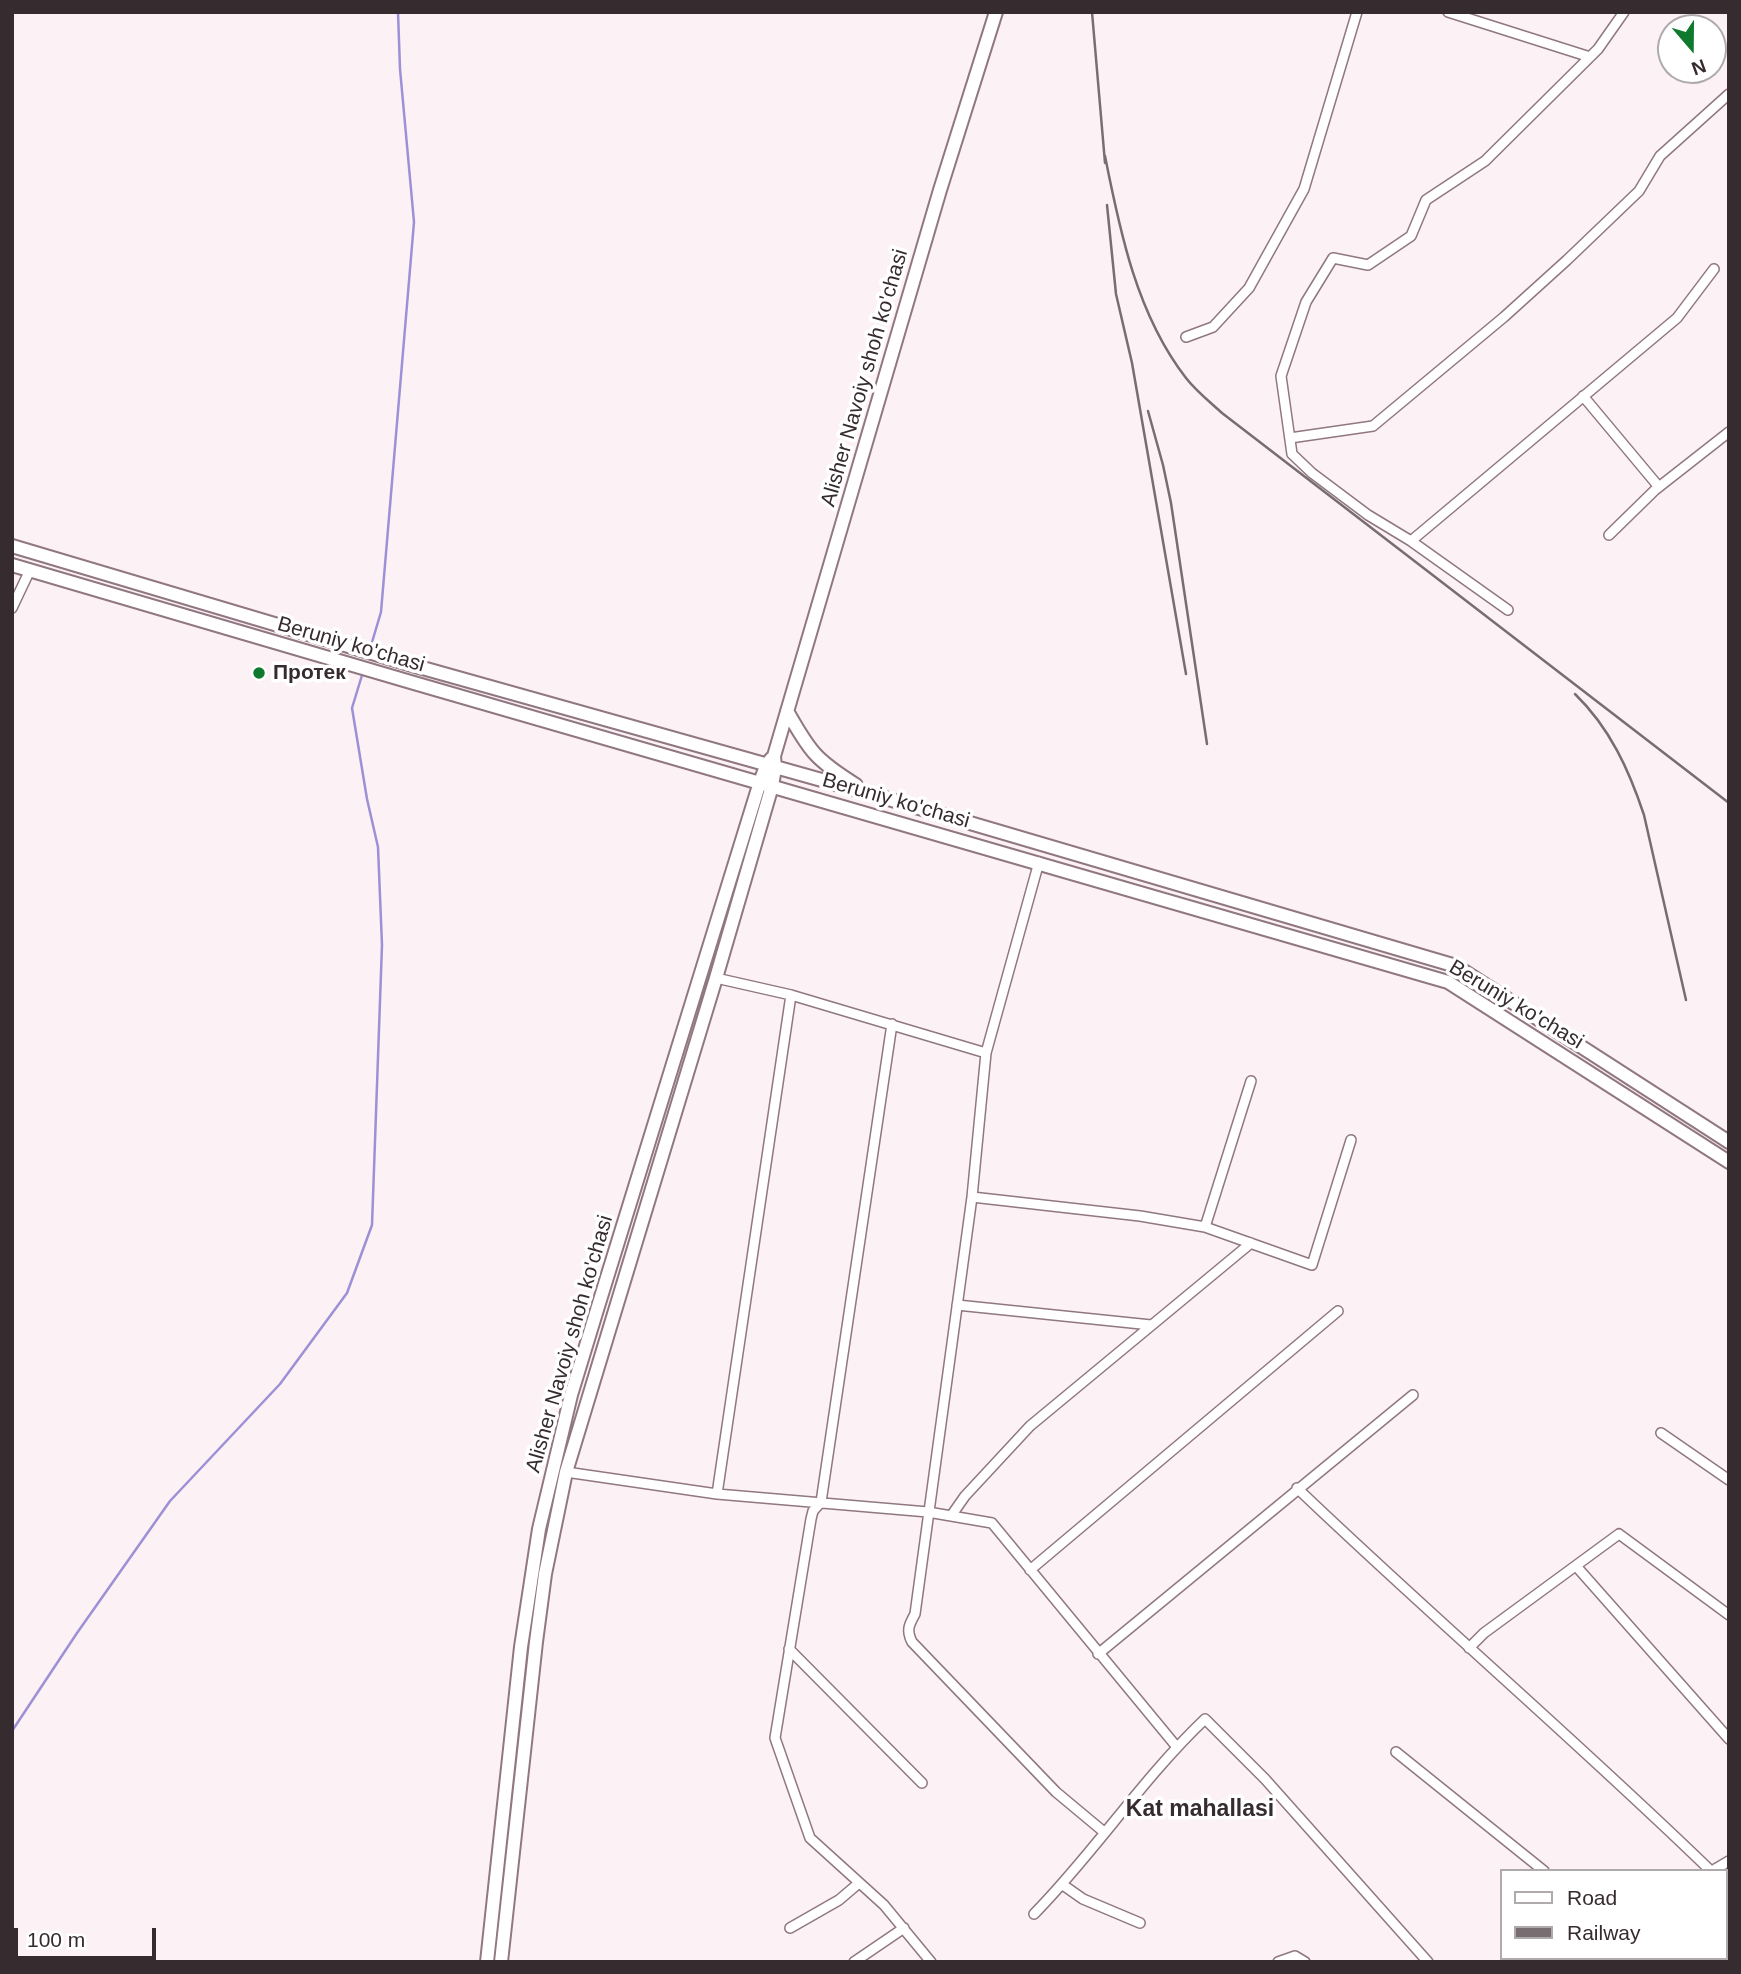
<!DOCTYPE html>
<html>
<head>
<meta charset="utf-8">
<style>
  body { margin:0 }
  #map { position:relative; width:1741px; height:1974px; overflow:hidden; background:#fcf1f5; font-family:Arial,sans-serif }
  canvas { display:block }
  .frame { position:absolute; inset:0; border:14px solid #362c30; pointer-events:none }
  .legend { position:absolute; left:1500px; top:1869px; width:228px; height:91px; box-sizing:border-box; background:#fff; border:2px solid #afabac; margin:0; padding:9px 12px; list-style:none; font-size:21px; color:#362c30 }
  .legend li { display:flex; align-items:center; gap:14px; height:35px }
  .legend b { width:35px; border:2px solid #afabac }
  .north { position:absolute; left:1657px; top:14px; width:70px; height:70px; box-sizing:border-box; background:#fff; border:2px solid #afabac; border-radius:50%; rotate:160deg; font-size:19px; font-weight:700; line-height:28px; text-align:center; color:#362c30 }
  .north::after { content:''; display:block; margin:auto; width:24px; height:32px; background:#0f7a2e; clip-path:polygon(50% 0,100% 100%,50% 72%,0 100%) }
  .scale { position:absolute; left:14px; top:1928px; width:142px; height:32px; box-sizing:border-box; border:4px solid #362c30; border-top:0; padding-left:9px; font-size:21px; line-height:24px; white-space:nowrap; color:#362c30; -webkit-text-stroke:5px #fff; paint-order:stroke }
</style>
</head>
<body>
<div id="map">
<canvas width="1741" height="1974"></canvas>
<div class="frame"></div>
<ul class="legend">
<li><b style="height:9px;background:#fff"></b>Road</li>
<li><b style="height:9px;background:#786d71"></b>Railway</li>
</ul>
<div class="north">N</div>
<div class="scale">100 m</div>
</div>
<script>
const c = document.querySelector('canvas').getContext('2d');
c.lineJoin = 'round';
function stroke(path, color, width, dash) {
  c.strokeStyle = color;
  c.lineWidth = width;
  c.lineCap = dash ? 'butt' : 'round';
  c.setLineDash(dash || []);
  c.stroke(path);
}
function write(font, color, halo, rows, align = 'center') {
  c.font = font + ' Arial,sans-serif';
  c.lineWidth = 7;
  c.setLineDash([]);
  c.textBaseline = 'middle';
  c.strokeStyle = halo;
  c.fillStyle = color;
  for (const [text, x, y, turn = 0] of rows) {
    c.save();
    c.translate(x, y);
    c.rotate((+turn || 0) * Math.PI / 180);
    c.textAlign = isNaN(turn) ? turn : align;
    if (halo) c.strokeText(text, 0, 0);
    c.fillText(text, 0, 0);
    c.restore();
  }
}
stroke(new Path2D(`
  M 370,649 L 381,612 L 414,222 L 400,69 L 398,12
  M 12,1731 L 77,1633 L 170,1501 L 280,1384 L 347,1293 L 372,1225 L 382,945 L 378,847 L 367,799 L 352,708 L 363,672`), '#9c90d6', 2.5);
const street = new Path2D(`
  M 1448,12 L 1590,57
  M 1186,337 L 1213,327 L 1249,288 L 1304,189 L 1357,12
  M 1583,396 L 1659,487
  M 1290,438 L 1373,426 L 1504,317 L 1567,260 L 1639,191 L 1660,156 L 1729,94
  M 1609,535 L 1655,490 L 1729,432
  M 1411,541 L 1677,318 L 1714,269
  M 12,608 L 30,570
  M 1508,610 L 1411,541 L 1368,515 L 1312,473 L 1292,454 L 1281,376 L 1306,302 L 1333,258 L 1368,265 L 1411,236 L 1426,200 L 1485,161 L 1598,49 L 1624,12
  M 1039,862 L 986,1053 L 972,1197 L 915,1614 C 909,1625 906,1630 912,1642 L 1056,1792 L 1104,1832
  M 716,978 L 791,995 L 986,1053
  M 892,1024 L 821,1502 L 813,1511 L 811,1519 L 775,1738 L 810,1838 L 884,1905 L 931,1962
  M 972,1197 L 1140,1216 L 1205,1227 L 1312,1265 L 1351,1140
  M 1205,1227 L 1251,1081
  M 957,1305 L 1151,1325
  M 1661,1433 L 1729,1480
  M 566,1472 L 717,1494 L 928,1512 L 992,1523 L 1176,1746
  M 1297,1488 C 1433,1618 1576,1740 1711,1871
  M 717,1494 L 791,995
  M 951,1516 L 965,1496 L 1030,1426 L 1251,1243
  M 1576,1566 L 1729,1739
  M 1030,1570 L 1338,1311
  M 1469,1648 L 1484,1633 L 1619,1534 L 1729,1615
  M 789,1649 L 922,1783
  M 1098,1654 L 1413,1395
  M 1396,1752 L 1544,1871
  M 1712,1871 L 1729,1861
  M 1063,1885 L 1083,1899 L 1140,1923
  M 1034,1914 C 1095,1852 1142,1779 1205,1719 L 1265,1779 L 1428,1962
  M 790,1928 L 839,1900 L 859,1883
  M 1725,1938 L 1729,1943
  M 854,1962 L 904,1928
  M 1278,1962 L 1295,1956 L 1305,1962
  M 1579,1962 L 1584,1958`);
const secondary = new Path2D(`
  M 12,546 L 419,667 L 868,793 L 1456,966 L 1729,1142
  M 12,565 L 414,683 L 1448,982 L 1729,1162
  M 787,711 C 810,752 816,760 856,785
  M 487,1962 L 521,1647 L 539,1529 L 571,1395 L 596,1313 L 760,782 L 766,766 L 771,759
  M 501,1962 L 536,1642 L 545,1574 L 566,1472 L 716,978 L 772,786 L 775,768 L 774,756 L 940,190 L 996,12`);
stroke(street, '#907781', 12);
stroke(secondary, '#907781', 16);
stroke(street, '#fff', 9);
stroke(secondary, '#fff', 12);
stroke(new Path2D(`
  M 1092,12 L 1105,163
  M 1105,156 C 1120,232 1137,315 1186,378 C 1196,391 1210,402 1222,413 L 1729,803
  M 1107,205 L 1116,294 L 1132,363 L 1186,674
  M 1148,411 L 1163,465 L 1171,503 L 1207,744
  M 1575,694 C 1610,728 1629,770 1644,815 L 1686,1000`), '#786d71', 2.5);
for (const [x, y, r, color] of [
  [259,673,7,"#0f7a2e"]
]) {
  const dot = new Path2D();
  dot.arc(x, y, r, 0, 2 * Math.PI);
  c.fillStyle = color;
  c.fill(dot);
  stroke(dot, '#fff', 2.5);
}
write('21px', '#362c30', '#fff', [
  ["Alisher Navoiy shoh ko'chasi",865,378,-74],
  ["Beruniy ko'chasi",351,645,16],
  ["Beruniy ko'chasi",896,801,16],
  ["Beruniy ko'chasi",1516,1005,31],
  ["Alisher Navoiy shoh ko'chasi",570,1344,-74]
]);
write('bold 21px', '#362c30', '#fff', [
  ["Протек",273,673]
], 'left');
write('bold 23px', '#362c30', '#fff', [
  ["Kat mahallasi",1200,1810]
]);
</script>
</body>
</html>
